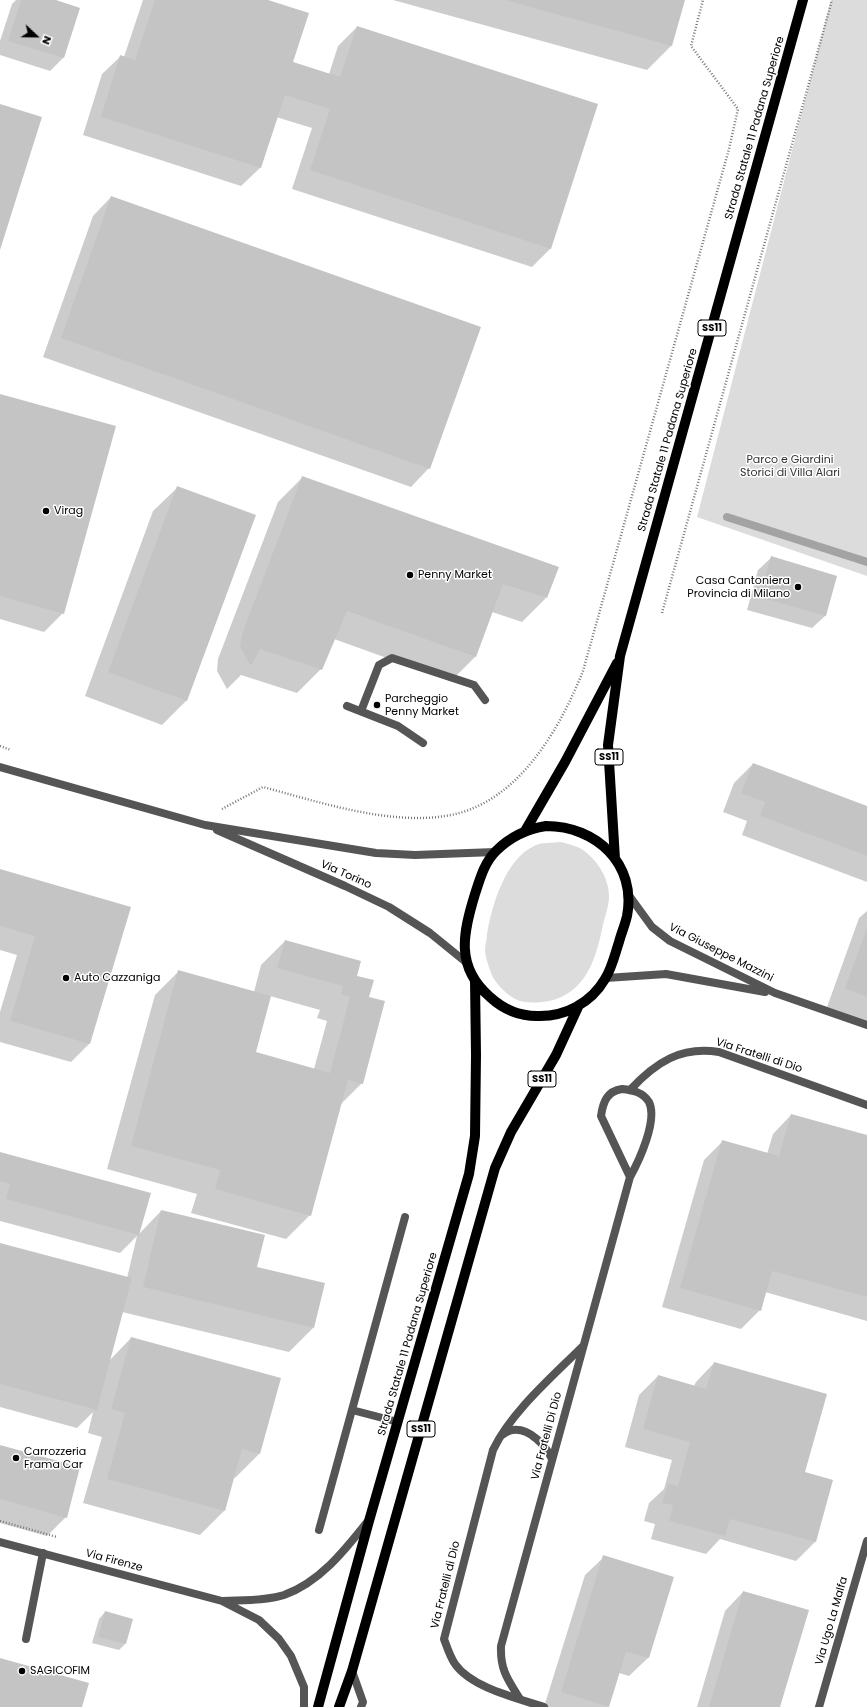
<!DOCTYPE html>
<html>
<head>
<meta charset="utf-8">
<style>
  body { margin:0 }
  #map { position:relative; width:867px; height:1707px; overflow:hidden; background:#fff; font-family:Poppins,sans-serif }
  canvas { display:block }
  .north { position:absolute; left:16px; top:16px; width:40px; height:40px; -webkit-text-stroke:3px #fff; paint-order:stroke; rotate:112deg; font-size:11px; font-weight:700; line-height:16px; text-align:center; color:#000 }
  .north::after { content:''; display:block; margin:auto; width:14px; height:18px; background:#000; clip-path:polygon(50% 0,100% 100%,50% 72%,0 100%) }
</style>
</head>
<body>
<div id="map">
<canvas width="867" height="1707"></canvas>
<div class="north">N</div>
</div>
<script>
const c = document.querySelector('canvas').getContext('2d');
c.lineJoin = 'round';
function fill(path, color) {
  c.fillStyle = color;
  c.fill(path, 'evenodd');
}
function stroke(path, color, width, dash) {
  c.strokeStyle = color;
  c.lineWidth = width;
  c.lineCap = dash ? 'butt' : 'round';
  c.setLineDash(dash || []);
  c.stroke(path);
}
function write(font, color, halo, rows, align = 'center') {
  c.font = font + ' Poppins,sans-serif';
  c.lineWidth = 3;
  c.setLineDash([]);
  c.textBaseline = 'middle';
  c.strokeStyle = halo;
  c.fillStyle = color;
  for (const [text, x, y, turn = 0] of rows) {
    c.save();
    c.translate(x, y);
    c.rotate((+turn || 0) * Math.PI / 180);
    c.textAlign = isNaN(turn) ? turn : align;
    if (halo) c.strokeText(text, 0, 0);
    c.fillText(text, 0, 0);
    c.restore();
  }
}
fill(new Path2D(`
  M 831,0 L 867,0 L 867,576 L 697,517 Z
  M 561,842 C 568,844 577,846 583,850 C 599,862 610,880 609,899 C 608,909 604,919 602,929 C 595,964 582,998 542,1002 C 533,1003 523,1003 515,999 C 505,993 493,982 490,970 C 488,964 485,956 485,949 C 485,945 487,939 487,934 C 492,905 505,860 534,846 C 541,842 552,843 561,842 Z`), '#dcdcdc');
fill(new Path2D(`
  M 16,0 L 53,0 L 78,8 L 63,58 L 50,71 L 0,55 L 0,41 L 12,4 Z
  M 143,0 L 265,0 L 292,62 L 329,74 L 338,46 L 357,27 L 551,248 L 532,267 L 292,189 L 312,128 L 276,117 L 260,168 L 241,186 L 83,135 L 102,74 L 121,56 L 124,57 Z
  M 393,0 L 683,0 L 671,46 L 647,70 Z
  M 111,197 L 429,468 L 411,487 L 43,357 L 93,216 Z
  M 0,395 L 63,613 L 44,632 L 0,619 Z
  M 302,478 L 546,598 L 522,622 L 492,612 L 475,657 L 451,681 L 334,639 L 321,669 L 297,693 L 241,675 L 227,689 L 217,671 L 218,659 L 278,502 Z
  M 177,488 L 254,516 L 186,701 L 162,725 L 85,696 L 153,511 Z
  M 771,558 L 836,576 L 825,616 L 812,628 L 747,610 L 758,570 Z
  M 753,764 L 867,807 L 867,882 L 742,835 L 747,821 L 723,812 L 734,783 Z
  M 0,870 L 129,908 L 89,1044 L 71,1062 L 0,1042 L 0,1012 L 17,955 L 0,950 Z
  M 867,911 L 867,1022 L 827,1007 L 859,918 Z
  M 285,941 L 356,977 L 368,998 L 362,1083 L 340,1105 L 310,1215 L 286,1239 L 191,1213 L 197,1194 L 107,1169 L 155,995 L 179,971 L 254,992 L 261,965 ZM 270,996 L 320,1010 L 317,1018 L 327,1021 L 314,1069 L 254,1053 Z
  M 791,1115 L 867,1136 L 867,1321 L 765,1292 L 760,1310 L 741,1329 L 662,1307 L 704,1160 L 723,1141 L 767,1154 L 773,1134 Z
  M 0,1153 L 139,1234 L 161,1211 L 256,1267 L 313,1328 L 289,1352 L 122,1312 L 109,1361 L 131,1338 L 280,1379 L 259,1454 L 235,1478 L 233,1477 L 224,1511 L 200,1535 L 83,1503 L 102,1437 L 88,1433 L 93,1412 L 77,1428 L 0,1407 L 0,1244 L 127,1278 L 137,1236 L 120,1253 L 0,1221 Z
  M 714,1363 L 804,1473 L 832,1481 L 815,1542 L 796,1561 L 720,1539 L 706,1554 L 651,1539 L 655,1524 L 644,1521 L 649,1503 L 664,1489 L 672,1460 L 625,1447 L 639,1395 L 658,1376 L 694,1386 L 696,1382 Z
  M 0,1446 L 66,1517 L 47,1536 L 0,1523 Z
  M 604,1557 L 672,1578 L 648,1658 L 629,1676 L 619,1673 L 608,1707 L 544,1707 L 585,1575 Z
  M 743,1592 L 779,1707 L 697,1707 L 725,1611 Z
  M 105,1612 L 131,1620 L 125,1644 L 119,1650 L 92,1643 L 99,1619 Z`), '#0003');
stroke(new Path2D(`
  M 727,517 L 867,562`), '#a3a3a3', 8);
fill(new Path2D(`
  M 21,0 L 56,0 L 80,8 L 64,58 L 8,41 Z
  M 155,0 L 268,0 L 309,13 L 293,62 L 340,77 L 357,26 L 598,104 L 551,249 L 310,170 L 330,109 L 285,95 L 261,168 L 101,117 L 120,55 L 135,60 Z
  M 505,0 L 685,0 L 672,46 Z
  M 0,104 L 42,117 L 0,250 Z
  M 111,196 L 481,327 L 430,469 L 61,338 Z
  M 0,394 L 116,426 L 64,614 L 0,596 Z
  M 302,476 L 559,567 L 547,598 L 503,584 L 476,657 L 347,611 L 322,670 L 260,649 L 251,666 L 240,647 L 242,634 Z
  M 177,486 L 256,515 L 187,701 L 108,672 Z
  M 771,556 L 837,576 L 826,616 L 759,597 Z
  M 753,763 L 867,806 L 867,856 L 760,816 L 765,802 L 741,793 Z
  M 0,869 L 131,907 L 90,1044 L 10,1021 L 35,936 L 0,926 Z
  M 867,928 L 867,997 L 845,988 Z
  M 285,940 L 361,961 L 357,976 L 374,980 L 369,997 L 385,1001 L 363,1084 L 348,1080 L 311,1216 L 215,1189 L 220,1170 L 131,1146 L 178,970 L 271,996 L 256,1052 L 330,1073 L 350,997 L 341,994 L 343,986 L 277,968 Z
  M 791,1114 L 867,1135 L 867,1297 L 772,1271 L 761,1311 L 680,1288 L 722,1140 L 779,1156 Z
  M 0,1152 L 151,1193 L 139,1235 L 6,1199 L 10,1184 L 0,1181 Z
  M 161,1210 L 265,1235 L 257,1267 L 325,1283 L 314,1328 L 143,1287 Z
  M 0,1243 L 132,1278 L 97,1410 L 0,1384 Z
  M 131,1337 L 281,1378 L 260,1454 L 242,1449 L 225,1511 L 107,1479 L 125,1413 L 111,1409 Z
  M 714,1362 L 827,1394 L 805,1472 L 833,1480 L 816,1542 L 730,1519 L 725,1536 L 669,1521 L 673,1505 L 662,1503 L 668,1484 L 678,1486 L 690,1442 L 643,1429 L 658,1375 L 706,1389 Z
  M 0,1445 L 80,1467 L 67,1518 L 0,1499 Z
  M 603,1555 L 674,1577 L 649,1658 L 626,1652 L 609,1707 L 561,1692 Z
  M 743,1591 L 809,1610 L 780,1707 L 709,1707 Z
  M 105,1611 L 133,1619 L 126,1644 L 98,1637 Z
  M 0,1658 L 89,1683 L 82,1707 L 0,1707 Z`), '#c4c4c4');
stroke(new Path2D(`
  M 662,613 L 832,0
  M 0,746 L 11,750
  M 222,809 L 263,787 C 319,802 388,825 445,816 C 516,806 559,731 583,671 L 729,149 L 738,109 L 691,46 L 703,0
  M 0,1521 L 57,1537`), '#777', 2.5, [1, 2]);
stroke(new Path2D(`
  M 347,706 L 398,726 L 423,743
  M 361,711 L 379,665 L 392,658 L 474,685 L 485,700
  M 630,1090 C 656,1062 681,1046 719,1052 L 867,1105
  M 352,1410 L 398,1422
  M 319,1530 L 405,1217
  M 26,1639 L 43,1553
  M 352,1671 L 363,1702 L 361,1707`), '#555', 8);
stroke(new Path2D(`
  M 622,1089 C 632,1090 643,1092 649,1102 C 658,1120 639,1161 630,1177 L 601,1116 C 603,1102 607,1091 622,1089 Z
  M 502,1435 C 505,1433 509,1430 513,1430 C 530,1428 546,1446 552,1459
  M 0,1542 L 222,1601 L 259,1620 L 279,1639 L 291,1656 L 304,1687 L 304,1707
  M 223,1601 C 243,1600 265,1601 284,1595 C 320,1582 345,1550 368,1521
  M 520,1699 C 508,1680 500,1670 501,1646 L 630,1177
  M 544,1707 C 517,1698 472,1688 455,1664 C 450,1657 447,1647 444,1639 L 493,1450 C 511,1412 553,1376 583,1346
  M 819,1707 L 867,1541`), '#555', 8);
stroke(new Path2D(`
  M 0,767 L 205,825 L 376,853 L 415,855 L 495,852
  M 217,830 L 345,886 L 389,907 L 430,933 L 467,963
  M 628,894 L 652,927 L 670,941 L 775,993 L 867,1025
  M 606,978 L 666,974 L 765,992`), '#555', 8);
stroke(new Path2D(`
  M 546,826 C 596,826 637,864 627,916 C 625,925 621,934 619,942 C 615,954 612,968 605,979 C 591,1003 565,1017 537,1016 C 519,1016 503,1009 490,997 C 455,967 463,933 475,894 C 480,879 484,863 496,851 C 510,837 526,829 546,826 Z
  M 525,831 L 565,762 L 617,663
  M 615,859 L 608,745 L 620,656 L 803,0
  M 318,1707 L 369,1521 L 469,1174 L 475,1136 L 476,1055 L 475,980
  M 339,1707 L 352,1671 L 495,1168 L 511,1132 L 556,1055 L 579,1005`), '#000', 10);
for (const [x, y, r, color] of [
  [46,511,4,"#000"],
  [410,575,4,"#000"],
  [798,587,4,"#000"],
  [377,705,4,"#000"],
  [66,978,4,"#000"],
  [16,1458,4,"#000"],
  [22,1671,4,"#000"]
]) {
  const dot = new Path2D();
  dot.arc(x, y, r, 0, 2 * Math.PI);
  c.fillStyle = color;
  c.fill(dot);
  stroke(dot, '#fff', 1.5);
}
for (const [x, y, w] of [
  [712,328,28],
  [609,757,28],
  [542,1079,28],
  [421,1429,28]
]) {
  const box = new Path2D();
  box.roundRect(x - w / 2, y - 8, w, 16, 3);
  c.fillStyle = '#fff';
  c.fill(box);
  stroke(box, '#000', 1);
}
write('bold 10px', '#000', null, [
  ["SS11",712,328],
  ["SS11",609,757],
  ["SS11",542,1079],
  ["SS11",421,1429]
]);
write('11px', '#000', '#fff', [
  ["Strada Statale 11 Padana Superiore",755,128,-74],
  ["Strada Statale 11 Padana Superiore",668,440,-74],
  ["Via Torino",346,875,24],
  ["Via Giuseppe Mazzini",721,953,27],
  ["Via Fratelli di Dio",759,1056,18],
  ["Strada Statale 11 Padana Superiore",408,1344,-74],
  ["Via Fratelli Di Dio",547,1436,-75],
  ["Via Firenze",114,1561,15],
  ["Via Fratelli di Dio",446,1585,-76],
  ["Via Ugo La Malfa",832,1621,-74]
]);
write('11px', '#333', '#fff', [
  ["Parco e Giardini",790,460],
  ["Storici di Villa Alari",790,473]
]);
write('11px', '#000', '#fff', [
  ["Virag",54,511],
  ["Penny Market",418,575],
  ["Casa Cantoniera",790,581,"right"],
  ["Provincia di Milano",790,594,"right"],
  ["Parcheggio",385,699],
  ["Penny Market",385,712],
  ["Auto Cazzaniga",74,978],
  ["Carrozzeria",24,1452],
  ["Frama Car",24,1465],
  ["SAGICOFIM",30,1671]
], 'left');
</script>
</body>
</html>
